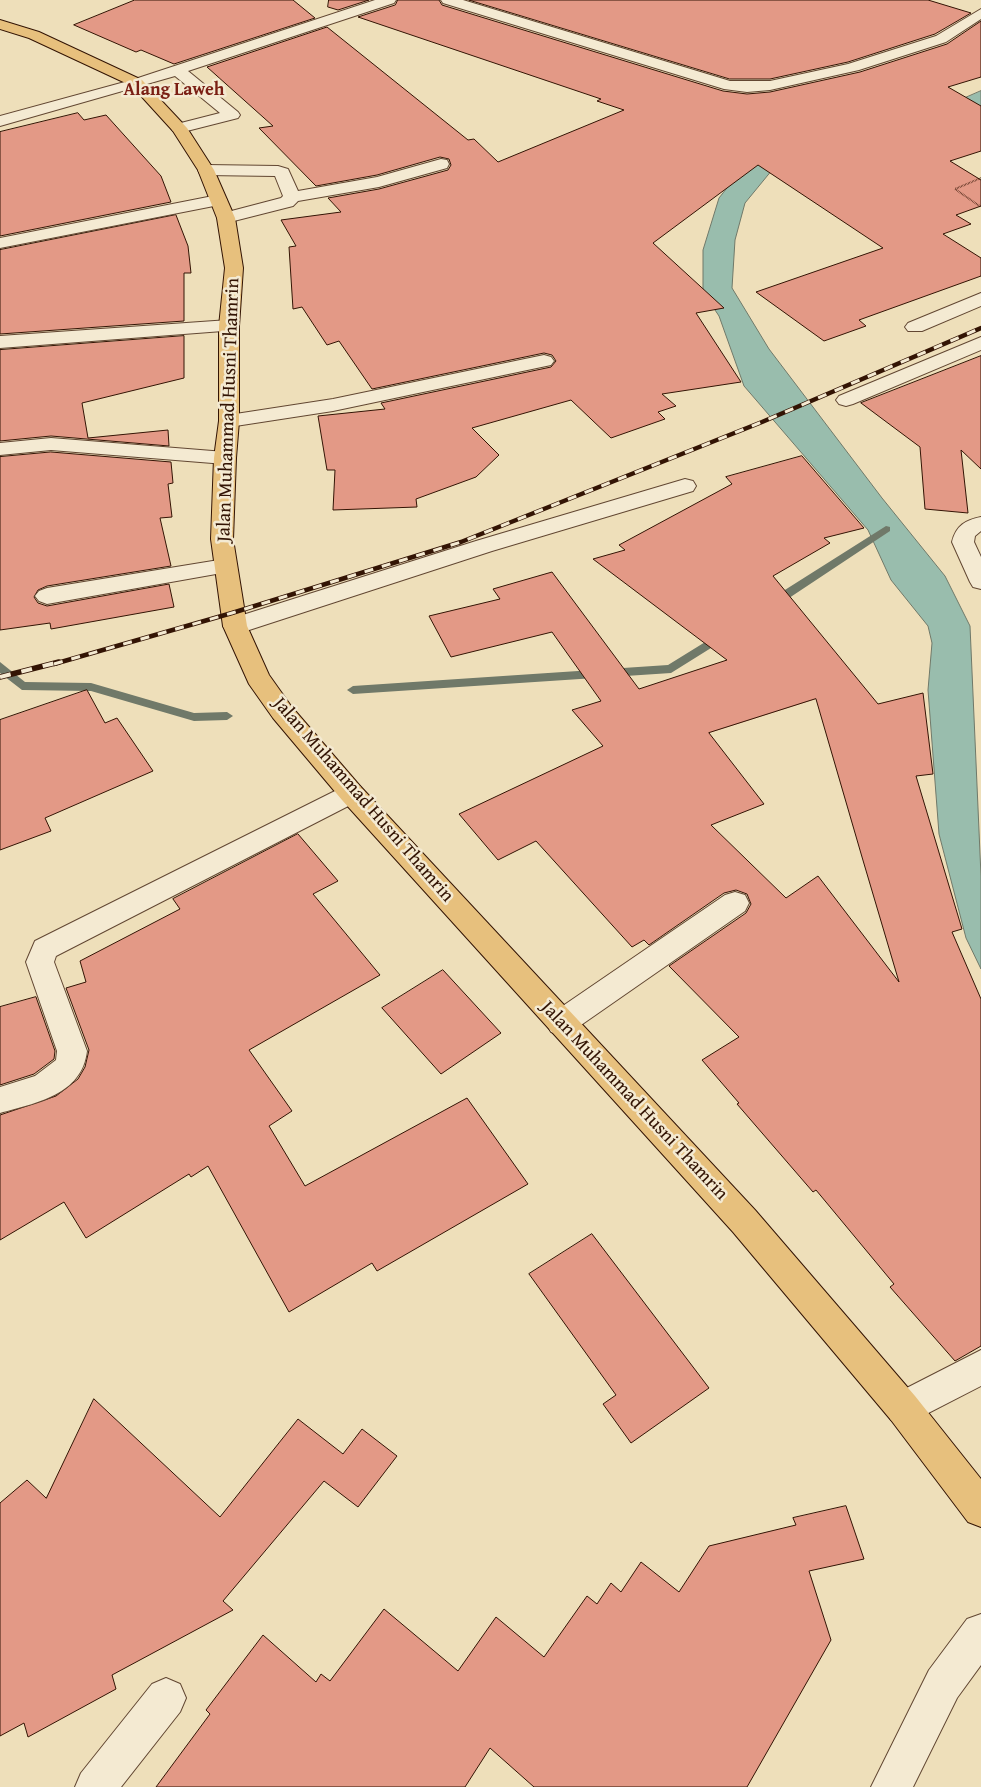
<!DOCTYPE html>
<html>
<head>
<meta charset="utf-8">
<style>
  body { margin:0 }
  canvas { display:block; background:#eedfba }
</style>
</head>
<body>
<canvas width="981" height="1787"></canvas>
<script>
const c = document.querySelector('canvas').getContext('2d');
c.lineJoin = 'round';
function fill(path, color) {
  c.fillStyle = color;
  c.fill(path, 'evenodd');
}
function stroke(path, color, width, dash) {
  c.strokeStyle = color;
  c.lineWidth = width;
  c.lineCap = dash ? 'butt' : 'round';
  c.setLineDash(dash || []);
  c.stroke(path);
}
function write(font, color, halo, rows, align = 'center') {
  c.font = font + ' "Gentium Book Plus",serif';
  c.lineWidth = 5;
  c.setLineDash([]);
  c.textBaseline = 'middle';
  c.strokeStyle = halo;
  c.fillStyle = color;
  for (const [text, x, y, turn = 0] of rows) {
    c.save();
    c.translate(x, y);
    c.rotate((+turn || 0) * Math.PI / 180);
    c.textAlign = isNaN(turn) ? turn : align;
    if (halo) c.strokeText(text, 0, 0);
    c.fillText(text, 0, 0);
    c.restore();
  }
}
const water = new Path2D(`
  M 981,91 L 981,112 L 777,164 L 745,203 L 735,240 L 732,288 L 769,349 L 882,498 L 945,576 L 970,626 L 981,876 L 981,969 L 966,938 L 939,834 L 928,690 L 932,643 L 928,626 L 891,580 L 868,530 L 744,386 L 719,316 L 703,292 L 703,250 L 719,198 L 738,174 L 781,145 L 932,112 Z`);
fill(water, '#99bdad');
stroke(water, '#707969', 1);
fill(new Path2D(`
  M 886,526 L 890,527 L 890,531 L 777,606 L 769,606 L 769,600 Z
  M 723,631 L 729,635 L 727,638 L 671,673 L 353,694 L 347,690 L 353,686 L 668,665 Z
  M 0,662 L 25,682 L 91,683 L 194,713 L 227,712 L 233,716 L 227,720 L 194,721 L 91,691 L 22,690 L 0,673 Z`), '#707969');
const building = new Path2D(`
  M 135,0 L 293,0 L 315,18 L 174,64 L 141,50 L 136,52 L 74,25 Z
  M 329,0 L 369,0 L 338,10 L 328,7 Z
  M 398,0 L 439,0 L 442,5 L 723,91 L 747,94 L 770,92 L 860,72 L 947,44 L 981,21 L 981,77 L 948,87 L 981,106 L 981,151 L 950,161 L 981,180 L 981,206 L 956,215 L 971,224 L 943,234 L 981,258 L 981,276 L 859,320 L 866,326 L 824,341 L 756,292 L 883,248 L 758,165 L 653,243 L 724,308 L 696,313 L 741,382 L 662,394 L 676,406 L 658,412 L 665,419 L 611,438 L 571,400 L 472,428 L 499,455 L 476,477 L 416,499 L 417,507 L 333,510 L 335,470 L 327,470 L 318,416 L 385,409 L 381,403 L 551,367 L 556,361 L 552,355 L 544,353 L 372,389 L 339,341 L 327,345 L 302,307 L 293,309 L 289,247 L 296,246 L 281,220 L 341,212 L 328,198 L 379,189 L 448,170 L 451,165 L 449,159 L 440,157 L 377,175 L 316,186 L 259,128 L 273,126 L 207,67 L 327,27 L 468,140 L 474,139 L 498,162 L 624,110 L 597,101 L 601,99 L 358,17 L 395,5 Z
  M 469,0 L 928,0 L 971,13 L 935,34 L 848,62 L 770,79 L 730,79 Z
  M 78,113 L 84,120 L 106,115 L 161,176 L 171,202 L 0,236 L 0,132 Z
  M 176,215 L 188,246 L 191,273 L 184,273 L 184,321 L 0,334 L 0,250 Z
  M 184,336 L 184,378 L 82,403 L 88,438 L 168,430 L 169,446 L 51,436 L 0,441 L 0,350 Z
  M 981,356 L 981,469 L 961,450 L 968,513 L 925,509 L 920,447 L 861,403 Z
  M 51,452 L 171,462 L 173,483 L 168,484 L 172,517 L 160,518 L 171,566 L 47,586 L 38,590 L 34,597 L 38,603 L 47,606 L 169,584 L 174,607 L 51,629 L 50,623 L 0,630 L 0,457 Z
  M 802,456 L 864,528 L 824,538 L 830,543 L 773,576 L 878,704 L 923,693 L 933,774 L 916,776 L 962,929 L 952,932 L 981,999 L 981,1346 L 955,1361 L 890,1287 L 894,1284 L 816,1190 L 813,1192 L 737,1104 L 739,1103 L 702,1060 L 739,1037 L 669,966 L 746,913 L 751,904 L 747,894 L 736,890 L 724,893 L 649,945 L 644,940 L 632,947 L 536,841 L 498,860 L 459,814 L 603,746 L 572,710 L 601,701 L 552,632 L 451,657 L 429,616 L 500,599 L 493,589 L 552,572 L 639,689 L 727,660 L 593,559 L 625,550 L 619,545 L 732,484 L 726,477 ZM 816,699 L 862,857 L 899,982 L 818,876 L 786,898 L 711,825 L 764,804 L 709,733 Z
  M 87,690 L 105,723 L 117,718 L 153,771 L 45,818 L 51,831 L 0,850 L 0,720 Z
  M 298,834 L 338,881 L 313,894 L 380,975 L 249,1050 L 292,1111 L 269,1126 L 305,1186 L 467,1098 L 528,1184 L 377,1271 L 372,1263 L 289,1312 L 208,1166 L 191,1177 L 189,1174 L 86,1238 L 64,1202 L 0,1240 L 0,1115 L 56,1096 L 78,1079 L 85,1067 L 89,1050 L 66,988 L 86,982 L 80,961 L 180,909 L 173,899 Z
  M 443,970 L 501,1033 L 441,1074 L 382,1008 Z
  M 36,997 L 55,1051 L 54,1059 L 34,1074 L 0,1085 L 0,1007 Z
  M 592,1234 L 709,1388 L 631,1443 L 603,1404 L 616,1395 L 529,1274 Z
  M 94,1399 L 220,1517 L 298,1419 L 343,1454 L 362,1429 L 397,1456 L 358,1507 L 324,1481 L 223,1601 L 233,1610 L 112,1675 L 116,1689 L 28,1737 L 24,1723 L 0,1736 L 0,1503 L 27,1480 L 46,1498 Z
  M 846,1506 L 864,1559 L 809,1571 L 831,1640 L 747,1787 L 534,1787 L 490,1748 L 465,1787 L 156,1787 L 210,1714 L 206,1710 L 263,1635 L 316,1682 L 321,1674 L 330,1681 L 384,1609 L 458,1671 L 496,1617 L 544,1657 L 587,1596 L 597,1604 L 611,1583 L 621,1592 L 641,1562 L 679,1592 L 709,1546 L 796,1525 L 793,1518 Z`);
fill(building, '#e39986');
stroke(building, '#331404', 1);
const minor = new Path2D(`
  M 375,0 L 396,0 L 394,3 L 188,71 L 238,112 L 240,115 L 238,118 L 179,133 L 173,131 L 171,128 L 173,125 L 220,113 L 175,76 L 0,126 L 0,116 L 132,80 Z
  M 441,0 L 463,0 L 730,81 L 770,81 L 848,64 L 936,36 L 981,9 L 981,19 L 946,42 L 859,70 L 770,90 L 747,92 L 724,89 L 443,3 Z
  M 441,159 L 447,160 L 449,164 L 447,168 L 379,187 L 298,201 L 293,206 L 226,223 L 220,222 L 217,218 L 220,214 L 281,198 L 283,196 L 275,176 L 206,175 L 200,174 L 198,170 L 200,166 L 206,165 L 278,166 L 288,169 L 298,191 L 377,177 Z
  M 218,195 L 224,196 L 227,200 L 224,204 L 0,248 L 0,238 Z
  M 981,293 L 981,306 L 922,331 L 908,331 L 905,327 L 908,323 Z
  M 229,320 L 236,322 L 239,326 L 236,330 L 0,348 L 0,336 Z
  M 981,337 L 981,350 L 853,404 L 846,406 L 839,404 L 836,400 L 839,396 Z
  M 544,355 L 551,357 L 554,361 L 551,365 L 333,411 L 229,427 L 222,425 L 219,421 L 222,417 L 229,415 L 333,399 Z
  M 51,438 L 225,452 L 232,454 L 236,458 L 232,462 L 225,464 L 51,450 L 0,455 L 0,443 Z
  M 685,479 L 693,481 L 696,486 L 693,491 L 492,551 L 243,632 L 235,634 L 227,632 L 223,626 L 227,620 L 476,541 Z
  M 981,517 L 981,531 L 975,536 L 974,542 L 981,557 L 981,589 L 973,587 L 970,582 L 952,542 C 956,526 965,520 981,517 Z
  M 225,559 L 233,561 L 236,566 L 233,571 L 47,604 L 39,601 L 35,596 L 39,591 L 47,588 Z
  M 351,783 L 360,786 L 364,793 L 360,800 L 56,956 L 54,962 L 87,1051 C 82,1095 36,1103 0,1113 L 0,1087 L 35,1076 L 56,1060 L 57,1051 L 26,962 L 35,941 Z
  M 735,892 L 745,895 L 749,903 L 745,911 L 571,1032 L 561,1035 L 551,1032 L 546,1023 L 551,1014 L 725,895 Z
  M 981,1350 L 981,1386 L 903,1426 L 891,1420 L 885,1408 L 891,1396 Z
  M 981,1614 L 981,1665 L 957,1698 L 913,1787 L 871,1787 L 929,1670 L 967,1619 Z
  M 166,1678 L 180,1684 L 186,1698 L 180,1712 L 121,1787 L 75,1787 L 81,1773 L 152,1684 Z`);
const major = new Path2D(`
  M 0,20 L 39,32 L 142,80 L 187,128 L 214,170 L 235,218 L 243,268 L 239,326 L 239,421 L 236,458 L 233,539 L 247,626 L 269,675 L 291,706 L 360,786 L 755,1210 L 915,1396 L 981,1479 L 981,1527 L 968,1522 L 891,1420 L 733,1232 L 342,800 L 273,718 L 249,684 L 223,626 L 211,539 L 214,458 L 219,421 L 219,326 L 225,268 L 217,218 L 198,170 L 173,131 L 132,86 L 29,38 L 0,29 Z`);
stroke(minor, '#624732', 2);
stroke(major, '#331404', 2);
stroke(new Path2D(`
  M 981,178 L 955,189 L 981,207`), '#331404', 2, [0.5, 1]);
fill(minor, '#f4ead2');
fill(major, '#e7c07d');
const railFar1 = new Path2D(`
  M 54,664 L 232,613 L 461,542 L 762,422 L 981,328`);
const rail = new Path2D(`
  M 0,677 L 59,662`);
stroke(railFar1, '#331404', 4.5);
stroke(rail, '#331404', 5.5);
stroke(railFar1, '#f4ead2', 3, [9]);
stroke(rail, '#f4ead2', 4, [11]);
write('bold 18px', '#7a1f14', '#f4ead2', [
  ["Alang Laweh",174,90]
]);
write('19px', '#331404', '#f4ead2', [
  ["Jalan Muhammad Husni Thamrin",229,410,-88],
  ["Jalan Muhammad Husni Thamrin",363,800,49],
  ["Jalan Muhammad Husni Thamrin",634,1101,47]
]);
</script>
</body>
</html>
